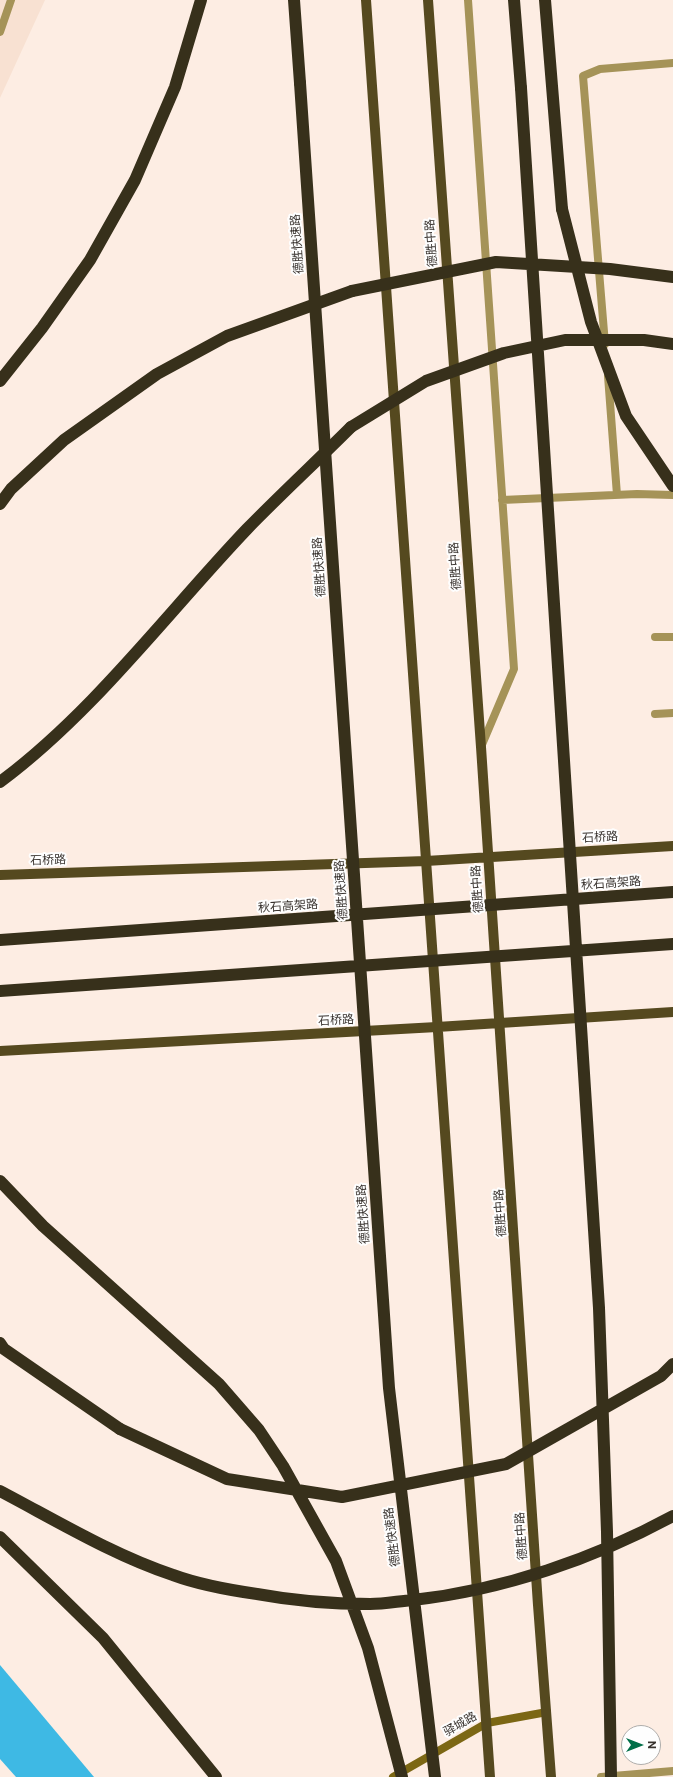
<!DOCTYPE html>
<html>
<head>
<meta charset="utf-8">
<style>
  body { margin:0 }
  #map { position:relative; width:673px; height:1777px; overflow:hidden; background:#fdede3; font-family:Commissioner,sans-serif }
  canvas { display:block }
  .north { position:absolute; left:621px; top:1725px; width:40px; height:40px; box-sizing:border-box; background:#fefefe; border:1px solid #afadab; border-radius:50%; rotate:90deg; font-size:11px; font-weight:700; line-height:16px; text-align:center; color:#39332f }
  .north::after { content:''; display:block; margin:auto; width:14px; height:18px; background:#016f48; clip-path:polygon(50% 0,100% 100%,50% 72%,0 100%) }
</style>
</head>
<body>
<div id="map">
<canvas width="673" height="1777"></canvas>
<div class="north">N</div>
</div>
<script>
const c = document.querySelector('canvas').getContext('2d');
c.lineJoin = 'round';
function fill(path, color) {
  c.fillStyle = color;
  c.fill(path, 'evenodd');
}
function stroke(path, color, width, dash) {
  c.strokeStyle = color;
  c.lineWidth = width;
  c.lineCap = dash ? 'butt' : 'round';
  c.setLineDash(dash || []);
  c.stroke(path);
}
function write(font, color, halo, rows, align = 'center') {
  c.font = font + ' Commissioner,"Noto Sans SC",sans-serif';
  c.lineWidth = 4;
  c.setLineDash([]);
  c.textBaseline = 'middle';
  c.strokeStyle = halo;
  c.fillStyle = color;
  for (const [text, x, y, turn = 0] of rows) {
    c.save();
    c.translate(x, y);
    c.rotate((+turn || 0) * Math.PI / 180);
    c.textAlign = isNaN(turn) ? turn : align;
    if (halo) c.strokeText(text, 0, 0);
    c.fillText(text, 0, 0);
    c.restore();
  }
}
fill(new Path2D(`
  M 0,0 L 45,0 L 0,98 Z`), '#f8e1d2');
fill(new Path2D(`
  M 0,1665 L 94,1777 L 16,1777 L 0,1759 Z`), '#3eb9e4');
stroke(new Path2D(`
  M 468,0 L 514,669 L 481,747
  M 0,32 L 11,0
  M 605,344 L 583,76 L 600,69 L 673,63
  M 608,376 L 617,495
  M 502,500 L 637,494 L 673,495
  M 655,637 L 673,637
  M 655,714 L 673,713`), '#a59358', 8);
stroke(new Path2D(`
  M 601,1777 L 673,1771`), '#a59358', 8);
stroke(new Path2D(`
  M 393,1777 L 487,1723 L 547,1712`), '#7c6714', 8);
stroke(new Path2D(`
  M 366,0 L 490,1777
  M 428,0 L 481,747 L 538,1605 L 551,1777
  M 0,875 L 426,861 L 673,846
  M 0,1051 L 437,1027 L 673,1012`), '#55491f', 10);
stroke(new Path2D(`
  M 294,0 L 300,83
  M 514,0 L 521,88
  M 545,0 L 562,209
  M 0,381 L 42,328 L 90,260 L 135,180 L 175,87 L 201,0
  M 0,504 L 11,489 L 64,440 L 157,374 L 227,336 L 352,291
  M 0,782 C 94,712 167,613 247,529 C 281,494 317,461 351,427
  M 0,1343 L 4,1349 L 120,1429
  M 0,1537 L 103,1638 L 216,1777`), '#37301b', 12);
stroke(new Path2D(`
  M 300,83 L 389,1388 L 435,1777
  M 521,88 L 599,1308 L 607,1532 L 611,1777
  M 562,209 L 591,322 L 626,416 L 673,486
  M 352,291 L 496,262 L 610,269 L 673,277
  M 351,427 L 426,381 L 504,353 L 565,340 L 644,340 L 673,344
  M 0,940 L 673,892
  M 0,991 L 673,944
  M 0,1181 L 43,1226 L 219,1384 L 259,1430 L 283,1466 L 336,1561 L 368,1648 L 402,1777
  M 120,1429 L 227,1479 L 342,1497 L 506,1464 L 661,1376 L 673,1364
  M 0,1491 C 57,1521 113,1555 173,1575 C 200,1585 229,1590 257,1594 C 295,1601 332,1604 370,1604 C 385,1604 399,1601 413,1600 C 503,1590 594,1559 673,1516`), '#37301b', 12);
write('12px', '#39332f', '#fefefe', [
  ["德胜中路",431,243,-94],
  ["德胜快速路",297,244,-94],
  ["德胜中路",455,566,-94],
  ["德胜快速路",319,567,-94],
  ["石桥路",600,837,-3],
  ["石桥路",48,860,-2],
  ["秋石高架路",611,883,-4],
  ["德胜中路",477,889,-94],
  ["德胜快速路",341,890,-94],
  ["秋石高架路",288,906,-4],
  ["石桥路",336,1020,-3],
  ["德胜中路",500,1213,-94],
  ["德胜快速路",363,1214,-94],
  ["德胜中路",521,1536,-94],
  ["德胜快速路",392,1537,-97],
  ["驿城路",460,1724,-30]
]);
</script>
</body>
</html>
